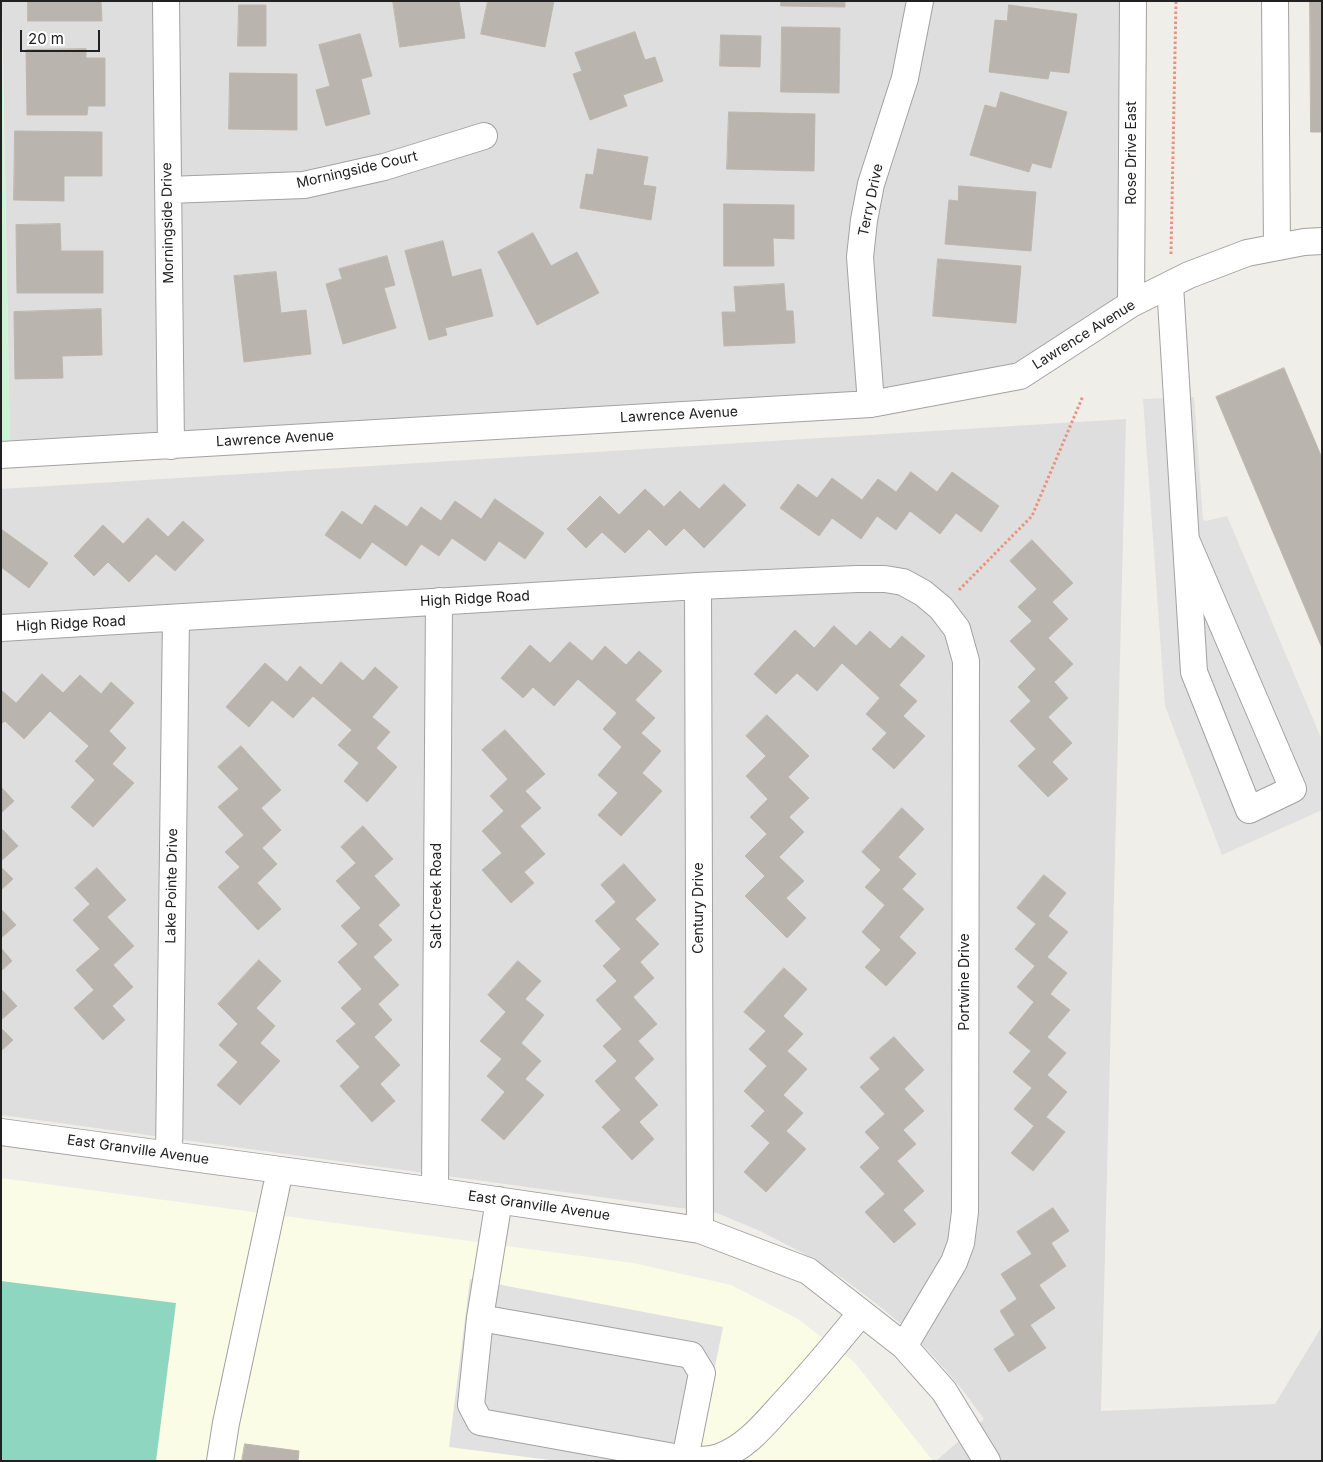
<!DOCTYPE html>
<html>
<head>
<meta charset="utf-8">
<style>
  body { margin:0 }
  #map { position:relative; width:1323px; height:1462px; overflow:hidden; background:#f0eee8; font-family:Inter,sans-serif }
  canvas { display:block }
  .frame { position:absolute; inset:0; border:2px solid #212121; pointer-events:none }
  .scale { position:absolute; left:20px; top:30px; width:80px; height:22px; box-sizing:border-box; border:2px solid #212121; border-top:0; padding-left:6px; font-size:15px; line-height:18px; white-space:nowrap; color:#212121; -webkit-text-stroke:4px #fff; paint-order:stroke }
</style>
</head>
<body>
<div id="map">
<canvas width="1323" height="1462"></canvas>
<div class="frame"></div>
<div class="scale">20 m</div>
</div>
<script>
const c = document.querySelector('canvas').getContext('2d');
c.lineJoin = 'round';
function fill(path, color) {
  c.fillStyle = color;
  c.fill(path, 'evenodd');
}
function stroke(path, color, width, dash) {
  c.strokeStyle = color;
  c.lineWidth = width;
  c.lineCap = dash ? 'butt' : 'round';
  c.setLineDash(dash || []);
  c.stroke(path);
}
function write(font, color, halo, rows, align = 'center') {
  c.font = font + ' Inter,sans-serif';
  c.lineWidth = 4;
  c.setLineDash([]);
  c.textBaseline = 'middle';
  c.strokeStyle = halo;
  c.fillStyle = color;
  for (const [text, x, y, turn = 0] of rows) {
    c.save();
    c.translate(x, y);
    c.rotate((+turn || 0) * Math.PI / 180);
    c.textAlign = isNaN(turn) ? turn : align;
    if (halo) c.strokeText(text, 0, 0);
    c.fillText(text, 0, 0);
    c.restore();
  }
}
fill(new Path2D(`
  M 2,1 L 1121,1 L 1120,299 L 1015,369 L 880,394 L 10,447 Z
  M 1126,419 L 1101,1411 L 1275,1404 L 1322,1326 L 1322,1461 L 936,1461 L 984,1419 L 961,1388 L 935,1358 L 908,1330 L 878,1305 L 841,1277 L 801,1252 L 760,1231 L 717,1213 L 1,1115 L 1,489 Z`), '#dedede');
fill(new Path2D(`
  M 1,1178 L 633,1263 L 731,1285 L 798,1319 L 855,1363 L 933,1461 L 1,1461 Z`), '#fafce5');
fill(new Path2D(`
  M 1,1 L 10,447 L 1,447 Z`), '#cbf4d2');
fill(new Path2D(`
  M 1,1281 L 176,1303 L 156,1461 L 1,1461 Z`), '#8fd6c1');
fill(new Path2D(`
  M 1194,397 L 1203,520 L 1206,521 L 1227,516 L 1322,740 L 1322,810 L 1222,855 L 1165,706 L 1143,399 Z
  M 470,1279 L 723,1327 L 696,1461 L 557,1461 L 449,1447 Z`), '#e1e1e1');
const building = new Path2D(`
  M 28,1 L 101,1 L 102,21 L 28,21 Z
  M 393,1 L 459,1 L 465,38 L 400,47 Z
  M 488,1 L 554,1 L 545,47 L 481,34 Z
  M 781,1 L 845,1 L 845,7 L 781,6 Z
  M 1310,1 L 1322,1 L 1322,132 L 1311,132 Z
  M 239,5 L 266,5 L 266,46 L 238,46 Z
  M 1009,5 L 1077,14 L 1069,73 L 1050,71 L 1048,79 L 989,72 L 995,20 L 1007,21 Z
  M 782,27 L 840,28 L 839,93 L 781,92 Z
  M 635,32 L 645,60 L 655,57 L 663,81 L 623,95 L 627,106 L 590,120 L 573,74 L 582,71 L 575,53 Z
  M 360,34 L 372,76 L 361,79 L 370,114 L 326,126 L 316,90 L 330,86 L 319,45 Z
  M 721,35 L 761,36 L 760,67 L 720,66 Z
  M 86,49 L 86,58 L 105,58 L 105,106 L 88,106 L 87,115 L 27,115 L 26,50 Z
  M 230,73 L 297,74 L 297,130 L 229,129 Z
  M 1001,92 L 1067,112 L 1051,168 L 1032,163 L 1029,172 L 970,155 L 985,105 L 996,108 Z
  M 729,112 L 815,114 L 814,171 L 727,169 Z
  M 15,131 L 102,132 L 102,176 L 64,176 L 64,201 L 14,200 Z
  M 598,149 L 648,157 L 643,185 L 656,187 L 651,220 L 580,208 L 586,174 L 593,175 Z
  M 959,186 L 1036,192 L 1031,251 L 945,244 L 949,200 L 958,201 Z
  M 724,204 L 794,205 L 794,239 L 773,238 L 774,266 L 724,266 Z
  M 60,224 L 61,251 L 103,251 L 103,293 L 17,293 L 16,225 Z
  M 533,233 L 551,266 L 577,252 L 599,293 L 537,325 L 498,252 Z
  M 443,241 L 452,277 L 481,269 L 493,316 L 445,328 L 447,335 L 429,340 L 405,251 Z
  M 387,256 L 395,285 L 384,288 L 396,328 L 343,344 L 326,284 L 342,279 L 339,269 Z
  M 938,259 L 1021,266 L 1016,323 L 933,316 Z
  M 276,272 L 281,313 L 306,310 L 311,354 L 244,362 L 234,276 Z
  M 784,284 L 786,311 L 793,311 L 795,343 L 724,346 L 722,312 L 736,312 L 734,287 Z
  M 101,309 L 102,355 L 62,356 L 63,378 L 15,379 L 14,312 Z
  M 1284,368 L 1322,458 L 1322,648 L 1216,397 Z
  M 911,472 L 937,492 L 952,472 L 999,506 L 981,532 L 956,513 L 940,534 L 910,511 L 896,530 L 877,516 L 861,539 L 832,518 L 819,536 L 780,508 L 798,484 L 817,498 L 832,478 L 862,500 L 878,479 L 896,492 Z
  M 724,484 L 746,505 L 704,548 L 684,528 L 666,546 L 649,529 L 625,553 L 602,532 L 586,548 L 567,529 L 600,496 L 619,515 L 645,489 L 664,507 L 680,491 L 699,509 Z
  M 495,499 L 544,533 L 525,559 L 499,541 L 485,561 L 452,538 L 439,556 L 421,544 L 406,566 L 372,542 L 360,559 L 325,535 L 342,511 L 362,525 L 375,505 L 407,527 L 421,507 L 441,521 L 455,501 L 481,519 Z
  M 148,518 L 168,537 L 183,521 L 204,540 L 175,571 L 156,554 L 129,582 L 108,562 L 94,576 L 74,556 L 103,525 L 123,544 Z
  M 1,529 L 48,563 L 29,588 L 1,567 Z
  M 1032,540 L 1073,583 L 1052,602 L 1068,619 L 1048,638 L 1073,664 L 1054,682 L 1068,698 L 1048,717 L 1072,743 L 1052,762 L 1068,779 L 1048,797 L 1018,766 L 1036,749 L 1010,721 L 1031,701 L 1018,687 L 1036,669 L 1010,641 L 1032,621 L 1018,607 L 1037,589 L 1010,561 Z
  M 834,626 L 856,646 L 870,631 L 890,649 L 902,636 L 925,656 L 899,685 L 917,701 L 903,716 L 925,736 L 894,769 L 872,749 L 887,733 L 866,714 L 880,698 L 842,663 L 817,691 L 797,673 L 776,694 L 754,674 L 795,630 L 814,648 Z
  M 570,642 L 592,661 L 605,646 L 626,665 L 639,651 L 662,671 L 635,700 L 655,718 L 641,733 L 661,751 L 642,773 L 662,791 L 621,836 L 598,815 L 618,793 L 598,775 L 622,747 L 603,729 L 617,713 L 578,679 L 554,706 L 533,687 L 523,698 L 501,678 L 530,645 L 550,663 Z
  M 341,662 L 363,681 L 375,667 L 398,687 L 372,717 L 390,732 L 376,748 L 397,767 L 367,802 L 344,781 L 359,763 L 338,745 L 352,730 L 313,696 L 293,718 L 272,700 L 249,727 L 226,707 L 265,663 L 287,682 L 300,666 L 321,685 Z
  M 42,674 L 63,693 L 80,675 L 101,694 L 111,682 L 134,703 L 109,731 L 126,748 L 112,764 L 134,783 L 93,827 L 71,807 L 95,780 L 75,761 L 89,746 L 50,711 L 24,739 L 5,721 L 1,724 L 1,690 L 16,703 Z
  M 767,715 L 809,756 L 788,777 L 809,798 L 789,817 L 804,832 L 779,857 L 804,881 L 786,898 L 806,918 L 787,938 L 745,896 L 765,876 L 745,856 L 767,834 L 750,817 L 768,799 L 746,776 L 766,756 L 746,736 Z
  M 505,730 L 545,774 L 525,791 L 541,808 L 520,826 L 545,854 L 524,872 L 534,883 L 511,903 L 482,870 L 502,853 L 482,831 L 504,811 L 490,796 L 508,779 L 482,750 Z
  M 241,746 L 281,790 L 261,808 L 281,830 L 262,848 L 277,864 L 257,883 L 281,909 L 258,930 L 218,887 L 240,867 L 225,852 L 244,835 L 218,807 L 239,789 L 218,767 Z
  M 1,787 L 14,801 L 1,813 Z
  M 902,808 L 924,829 L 898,857 L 916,874 L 902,889 L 924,909 L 899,937 L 916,953 L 886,986 L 865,967 L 881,950 L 862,932 L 885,905 L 865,887 L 881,870 L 862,852 Z
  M 363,826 L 393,859 L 374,876 L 400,905 L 378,925 L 392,940 L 373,957 L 399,985 L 378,1004 L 392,1020 L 374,1037 L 400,1065 L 380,1084 L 395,1101 L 372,1122 L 340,1086 L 360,1067 L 336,1041 L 356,1024 L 341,1008 L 362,989 L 338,962 L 358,944 L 341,926 L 361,908 L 336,881 L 356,863 L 341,847 Z
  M 1,828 L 18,846 L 1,861 Z
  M 624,864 L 656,900 L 635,919 L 659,944 L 640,962 L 654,978 L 633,997 L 657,1024 L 638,1041 L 654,1059 L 634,1078 L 658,1105 L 639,1122 L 654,1139 L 632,1160 L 602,1127 L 621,1110 L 595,1081 L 617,1061 L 603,1046 L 622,1029 L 596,1000 L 617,981 L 603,966 L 621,949 L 595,921 L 616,902 L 601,885 Z
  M 1,867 L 13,879 L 1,890 Z
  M 97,868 L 126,900 L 107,917 L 134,946 L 113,965 L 133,987 L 112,1006 L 125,1020 L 103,1040 L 74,1008 L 94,990 L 76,970 L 100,949 L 73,920 L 90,904 L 75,888 Z
  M 1044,875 L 1066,893 L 1048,916 L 1068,932 L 1047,957 L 1067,973 L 1050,994 L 1070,1010 L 1047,1037 L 1066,1053 L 1047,1075 L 1067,1092 L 1046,1117 L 1065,1132 L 1033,1171 L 1011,1153 L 1034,1126 L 1014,1109 L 1032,1088 L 1013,1072 L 1031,1051 L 1009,1033 L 1034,1002 L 1017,987 L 1035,966 L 1015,949 L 1036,924 L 1017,908 Z
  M 1,909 L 16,925 L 1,938 Z
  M 1,948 L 12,961 L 1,971 Z
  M 259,960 L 281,981 L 256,1008 L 275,1026 L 260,1043 L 280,1061 L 240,1105 L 217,1085 L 238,1062 L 219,1045 L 238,1024 L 218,1004 Z
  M 518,961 L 541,981 L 525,999 L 544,1015 L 521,1043 L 541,1061 L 525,1079 L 544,1095 L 504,1140 L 481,1120 L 505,1092 L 487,1076 L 502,1059 L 480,1041 L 506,1012 L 488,995 Z
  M 784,968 L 807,989 L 783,1016 L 803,1034 L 787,1051 L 807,1069 L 783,1095 L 803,1113 L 786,1131 L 806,1149 L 766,1192 L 744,1172 L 770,1143 L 751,1126 L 765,1111 L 744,1091 L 767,1066 L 749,1049 L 766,1031 L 744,1012 Z
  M 1,989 L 17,1006 L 1,1020 Z
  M 1,1028 L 13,1040 L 1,1051 Z
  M 894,1037 L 924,1070 L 904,1089 L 924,1111 L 903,1130 L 916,1144 L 897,1161 L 924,1191 L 903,1210 L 916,1224 L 894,1243 L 865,1212 L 885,1194 L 860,1167 L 880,1148 L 865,1132 L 885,1114 L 860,1087 L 880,1069 L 870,1058 Z
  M 1053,1208 L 1069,1231 L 1051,1243 L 1066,1266 L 1039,1285 L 1055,1308 L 1030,1325 L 1046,1348 L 1009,1372 L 994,1349 L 1015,1335 L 1000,1311 L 1017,1299 L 1001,1274 L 1032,1254 L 1017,1232 Z
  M 245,1444 L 299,1451 L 298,1461 L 242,1461 Z`);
fill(building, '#b9b4ae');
stroke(building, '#c0b7ac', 1);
const minor = new Path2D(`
  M 166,1 L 171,446
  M 1275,1 L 1277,247
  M 168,190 L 304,185 L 384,167 L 484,136
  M 1170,285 L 1194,672 L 1249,810 L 1293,789 L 1187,542
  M 1131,304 L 1133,1
  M 871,404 L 860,257 L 864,220 L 871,184 L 905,78 L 920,1
  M 1,455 L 871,404 L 1020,376 L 1131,304 L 1189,275 L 1247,253 L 1304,242 L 1322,241
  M 698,586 L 700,1230
  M 1,628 L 698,586 L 857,579 L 885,579 L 903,582 L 923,593 L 941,608 L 957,629 L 966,661 L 965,1212 L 961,1243 L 954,1262 L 904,1346
  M 1,1132 L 435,1191 L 700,1230 L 808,1271 L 904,1346 L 944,1391 L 987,1461
  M 169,1154 L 176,618
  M 435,1191 L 439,601
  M 499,1200 L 480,1318 L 471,1405 L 480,1422 L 685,1459 C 697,1460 707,1461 719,1457 C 745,1448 763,1426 781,1406 C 809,1376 835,1345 861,1313
  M 480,1318 L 691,1355 L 702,1373 L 685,1459
  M 220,1461 L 226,1423 L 280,1170`);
stroke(minor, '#a2a2a2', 28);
stroke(new Path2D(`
  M 1171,254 L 1176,1
  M 959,590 L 1032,516 L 1083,396`), '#eb927e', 3, [2.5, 2.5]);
stroke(minor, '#fff', 26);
write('14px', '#212121', '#fff', [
  ["Rose Drive East",1132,153,-90],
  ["Morningside Court",357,170,-13],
  ["Terry Drive",871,200,-78],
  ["Morningside Drive",168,223,-91],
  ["Lawrence Avenue",1084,335,-32],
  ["Lawrence Avenue",679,415,-3],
  ["Lawrence Avenue",275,439,-3],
  ["High Ridge Road",475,599,-3],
  ["High Ridge Road",71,624,-3],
  ["Lake Pointe Drive",172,886,-89],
  ["Salt Creek Road",437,896,-90],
  ["Century Drive",699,908,-90],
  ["Portwine Drive",965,982,-90],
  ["East Granville Avenue",138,1150,8],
  ["East Granville Avenue",539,1206,8]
]);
</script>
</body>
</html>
